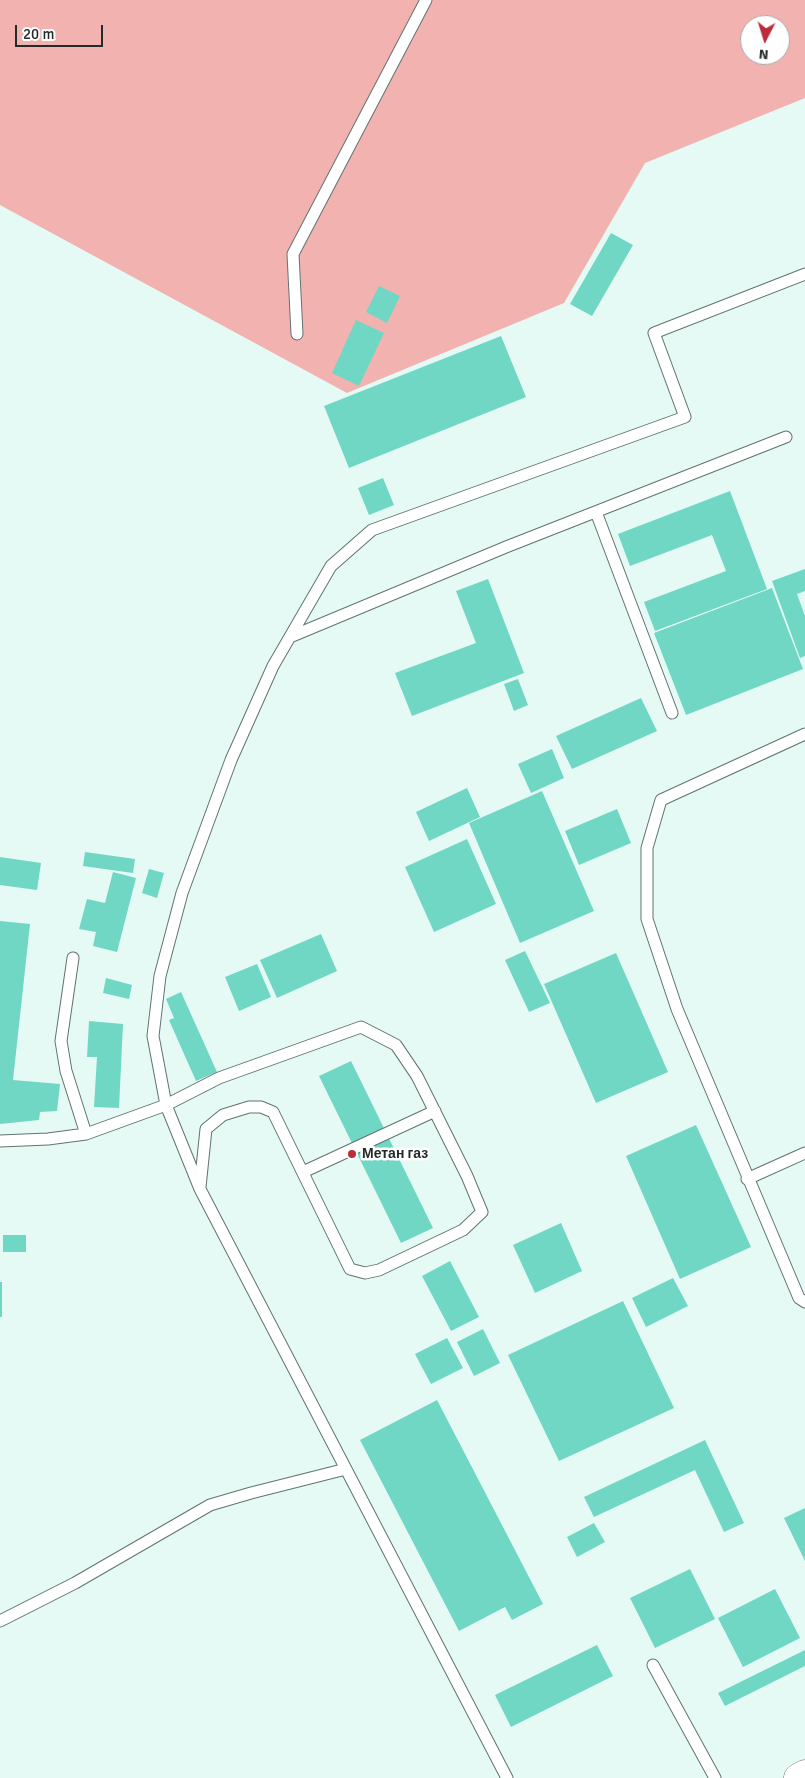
<!DOCTYPE html>
<html>
<head>
<meta charset="utf-8">
<style>
  body { margin:0 }
  #map { position:relative; width:805px; height:1778px; overflow:hidden; background:#e5faf5; font-family:Signika,sans-serif }
  canvas { display:block }
  .north { position:absolute; left:740px; top:15px; width:50px; height:50px; box-sizing:border-box; background:#fff; border:1px solid #a7aaa9; border-radius:50%; rotate:185deg; font-size:14px; font-weight:700; line-height:20px; text-align:center; color:#232b29 }
  .north::after { content:''; display:block; margin:auto; width:18px; height:22px; background:#bd2c3a; clip-path:polygon(50% 0,100% 100%,50% 72%,0 100%) }
  .scale { position:absolute; left:15px; top:25px; width:88px; height:22px; box-sizing:border-box; border:2px solid #232b29; border-top:0; padding-left:6px; font-size:15px; line-height:18px; white-space:nowrap; color:#232b29; -webkit-text-stroke:4px #fff; paint-order:stroke }
</style>
</head>
<body>
<div id="map">
<canvas width="805" height="1778"></canvas>
<div class="north">N</div>
<div class="scale">20 m</div>
</div>
<script>
const c = document.querySelector('canvas').getContext('2d');
c.lineJoin = 'round';
function fill(path, color) {
  c.fillStyle = color;
  c.fill(path, 'evenodd');
}
function stroke(path, color, width, dash) {
  c.strokeStyle = color;
  c.lineWidth = width;
  c.lineCap = dash ? 'butt' : 'round';
  c.setLineDash(dash || []);
  c.stroke(path);
}
function write(font, color, halo, rows, align = 'center') {
  c.font = font + ' Signika,sans-serif';
  c.lineWidth = 5;
  c.setLineDash([]);
  c.textBaseline = 'middle';
  c.strokeStyle = halo;
  c.fillStyle = color;
  for (const [text, x, y, turn = 0] of rows) {
    c.save();
    c.translate(x, y);
    c.rotate((+turn || 0) * Math.PI / 180);
    c.textAlign = isNaN(turn) ? turn : align;
    if (halo) c.strokeText(text, 0, 0);
    c.fillText(text, 0, 0);
    c.restore();
  }
}
fill(new Path2D(`
  M 0,0 L 805,0 L 805,98 L 645,163 L 564,303 L 347,393 L 0,205 ZM 750,25 L 780,25 L 780,55 L 750,55 Z`), '#f1b2b0');
fill(new Path2D(`
  M 611,233 L 633,245 L 592,316 L 570,304 Z
  M 379,286 L 400,296 L 387,323 L 366,312 Z
  M 356,320 L 384,333 L 359,386 L 332,373 Z
  M 501,336 L 526,397 L 349,468 L 324,406 Z
  M 383,478 L 394,505 L 369,515 L 358,488 Z
  M 730,491 L 767,589 L 655,631 L 644,602 L 726,571 L 712,535 L 630,566 L 618,534 Z
  M 805,569 L 805,591 L 797,594 L 805,616 L 805,656 L 800,658 L 772,581 Z
  M 488,579 L 524,673 L 412,716 L 395,673 L 476,643 L 456,591 Z
  M 772,588 L 803,669 L 686,715 L 654,633 Z
  M 518,679 L 528,705 L 514,711 L 504,684 Z
  M 641,698 L 657,731 L 572,769 L 556,736 Z
  M 552,749 L 564,778 L 531,793 L 518,764 Z
  M 467,788 L 480,817 L 429,841 L 416,812 Z
  M 542,791 L 594,911 L 520,943 L 469,823 Z
  M 617,809 L 631,843 L 579,865 L 565,831 Z
  M 467,839 L 496,904 L 434,932 L 405,867 Z
  M 85,852 L 135,859 L 133,873 L 83,866 Z
  M 0,857 L 41,863 L 37,890 L 0,885 Z
  M 149,869 L 164,873 L 157,898 L 142,893 Z
  M 113,872 L 136,878 L 117,952 L 93,946 L 96,932 L 79,929 L 87,899 L 105,903 Z
  M 0,921 L 30,924 L 13,1080 L 60,1084 L 57,1111 L 40,1112 L 39,1120 L 0,1124 Z
  M 321,934 L 337,971 L 277,998 L 260,960 Z
  M 525,951 L 550,1003 L 529,1012 L 505,960 Z
  M 616,953 L 668,1072 L 596,1103 L 544,984 Z
  M 257,964 L 271,997 L 239,1011 L 225,977 Z
  M 106,978 L 132,985 L 129,999 L 103,993 Z
  M 181,992 L 217,1072 L 196,1081 L 169,1020 L 174,1018 L 166,999 Z
  M 89,1021 L 123,1024 L 119,1108 L 94,1107 L 97,1057 L 87,1057 Z
  M 351,1061 L 433,1228 L 401,1243 L 319,1076 Z
  M 696,1125 L 751,1247 L 680,1279 L 626,1156 Z
  M 561,1223 L 582,1271 L 535,1293 L 513,1245 Z
  M 3,1235 L 26,1235 L 26,1252 L 3,1252 Z
  M 450,1261 L 479,1317 L 451,1331 L 422,1276 Z
  M 673,1278 L 688,1306 L 646,1327 L 632,1298 Z
  M 0,1282 L 2,1282 L 2,1317 L 0,1317 Z
  M 623,1301 L 674,1408 L 559,1461 L 508,1355 Z
  M 483,1329 L 500,1363 L 474,1376 L 457,1342 Z
  M 447,1338 L 463,1368 L 431,1384 L 415,1354 Z
  M 437,1400 L 543,1604 L 512,1620 L 505,1607 L 459,1631 L 360,1440 Z
  M 705,1440 L 744,1523 L 724,1532 L 695,1470 L 594,1517 L 584,1497 Z
  M 805,1508 L 805,1561 L 784,1518 Z
  M 594,1523 L 605,1542 L 577,1557 L 567,1537 Z
  M 690,1569 L 715,1619 L 655,1648 L 630,1598 Z
  M 775,1589 L 800,1638 L 743,1667 L 718,1618 Z
  M 597,1645 L 613,1676 L 511,1727 L 495,1695 Z
  M 805,1650 L 805,1666 L 725,1706 L 718,1693 Z`), '#70d7c4');
const lane = new Path2D(`
  M 297,334 L 293,254 L 426,0
  M 596,512 L 672,713
  M 290,637 L 506,547 L 786,437
  M 805,734 L 661,800 L 647,848 L 647,919 L 677,1009 L 799,1298 L 805,1302
  M 73,958 L 61,1041 L 66,1071 L 86,1134
  M 0,1141 L 48,1139 L 86,1134 L 166,1105 L 219,1078 L 361,1027 L 396,1045 L 417,1076 L 467,1176 L 482,1212 L 463,1230 L 379,1270 L 365,1273 L 350,1269 L 273,1112 L 261,1107 L 249,1107 L 223,1115 L 206,1129 L 200,1187
  M 303,1172 L 435,1111
  M 747,1179 L 805,1153
  M 0,1621 L 75,1583 L 210,1505 L 251,1493 L 346,1469
  M 653,1665 L 715,1778
  M 507,1778 L 200,1189 L 166,1105 L 153,1036 L 160,976 L 182,893 L 231,760 L 273,666 L 331,566 L 372,530 L 685,417 L 654,333 L 805,274`);
const secondary = new Path2D(`
  M 798,1778 L 805,1774`);
stroke(lane, '#61736f', 13);
stroke(secondary, '#61736f', 29);
stroke(lane, '#fff', 11);
stroke(secondary, '#fff', 28);
for (const [x, y, r, color] of [
  [352,1154,5,"#bd2c3a"]
]) {
  const dot = new Path2D();
  dot.arc(x, y, r, 0, 2 * Math.PI);
  c.fillStyle = color;
  c.fill(dot);
  stroke(dot, '#fff', 2);
}
write('bold 14px', '#232b29', '#fff', [
  ["Метан газ",362,1154]
], 'left');
</script>
</body>
</html>
